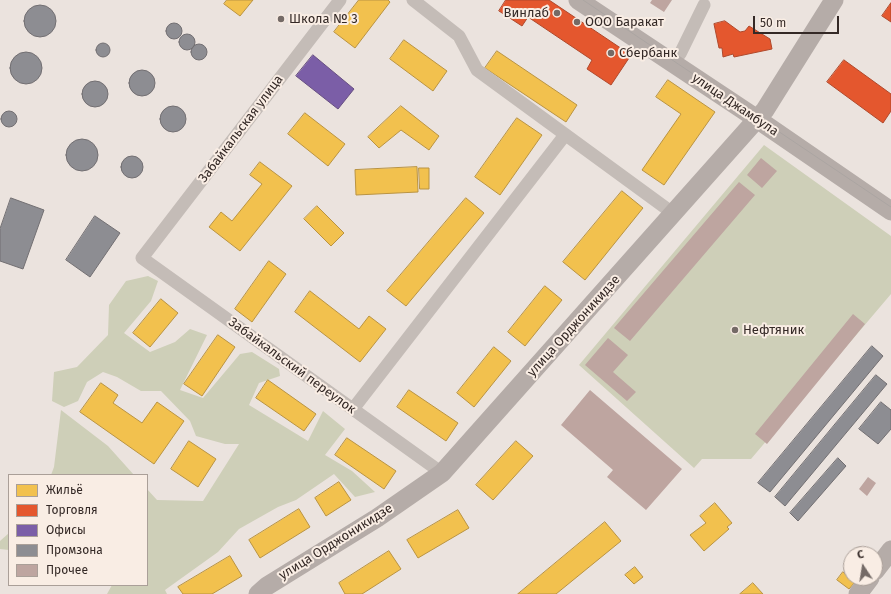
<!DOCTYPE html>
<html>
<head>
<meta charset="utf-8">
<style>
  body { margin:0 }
  #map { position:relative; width:891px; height:594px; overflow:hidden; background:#ebe3de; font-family:"Fira Sans",sans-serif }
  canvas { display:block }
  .legend { position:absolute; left:8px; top:474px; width:140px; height:112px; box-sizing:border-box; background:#f9ede4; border:1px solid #aa9f98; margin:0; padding:5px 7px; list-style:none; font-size:12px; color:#342926 }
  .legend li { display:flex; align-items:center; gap:8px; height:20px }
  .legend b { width:20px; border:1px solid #aa9f98 }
  .north { position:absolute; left:843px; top:546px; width:40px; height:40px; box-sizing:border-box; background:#f9ede4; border:1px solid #aa9f98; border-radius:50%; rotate:348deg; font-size:11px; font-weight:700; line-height:16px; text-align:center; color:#342926 }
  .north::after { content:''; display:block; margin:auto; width:14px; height:18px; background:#746a66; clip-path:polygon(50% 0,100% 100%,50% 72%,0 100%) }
  .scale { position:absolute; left:753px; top:16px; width:86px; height:18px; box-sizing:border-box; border:2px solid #342926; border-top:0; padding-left:5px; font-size:12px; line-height:14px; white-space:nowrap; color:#342926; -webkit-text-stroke:3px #f9ede4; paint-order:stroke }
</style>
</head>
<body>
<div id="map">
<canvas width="891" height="594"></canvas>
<ul class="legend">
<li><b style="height:11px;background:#f2c14e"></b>Жильё</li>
<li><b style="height:11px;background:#e4572e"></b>Торговля</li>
<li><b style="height:11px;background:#7b5ea7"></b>Офисы</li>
<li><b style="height:11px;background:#8d8d92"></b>Промзона</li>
<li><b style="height:11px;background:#bea5a0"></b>Прочее</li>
</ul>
<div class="north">С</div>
<div class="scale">50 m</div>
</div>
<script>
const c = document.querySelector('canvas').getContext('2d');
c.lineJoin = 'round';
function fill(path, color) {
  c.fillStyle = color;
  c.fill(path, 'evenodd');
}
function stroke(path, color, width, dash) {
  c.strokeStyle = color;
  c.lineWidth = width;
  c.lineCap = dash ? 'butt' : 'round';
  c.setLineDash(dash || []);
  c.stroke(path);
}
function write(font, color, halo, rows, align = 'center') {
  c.font = font + ' "Fira Sans",sans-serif';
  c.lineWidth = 4;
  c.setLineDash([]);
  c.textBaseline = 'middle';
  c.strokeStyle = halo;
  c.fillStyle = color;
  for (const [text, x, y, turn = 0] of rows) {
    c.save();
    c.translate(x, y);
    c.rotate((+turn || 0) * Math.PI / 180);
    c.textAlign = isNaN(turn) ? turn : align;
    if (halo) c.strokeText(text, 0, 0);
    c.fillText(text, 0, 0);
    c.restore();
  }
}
fill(new Path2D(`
  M 764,145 L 891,236 L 891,294 L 751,459 L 702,459 L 694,468 L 579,365 Z
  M 148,276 L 158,281 L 151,301 L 124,333 L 150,352 L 175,342 L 190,329 L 207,335 L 180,390 L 203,398 L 240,354 L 252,352 L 279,369 L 280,376 L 259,383 L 249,405 L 308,441 L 323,411 L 345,429 L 325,455 L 352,471 L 375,492 L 355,497 L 334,474 L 296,500 L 278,507 L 239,529 L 218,552 L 165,590 L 167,594 L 107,594 L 112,585 L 147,585 L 147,489 L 157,500 L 203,501 L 239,444 L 225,444 L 196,436 L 190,421 L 161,391 L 141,391 L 117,377 L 103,372 L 87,382 L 78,401 L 64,407 L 52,401 L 54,372 L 77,367 L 108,335 L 109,305 L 126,281 Z
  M 61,410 L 108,446 L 134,475 L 51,475 L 54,467 Z
  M 9,533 L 9,550 L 0,549 L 0,541 Z`), '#cecfb8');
const homes = new Path2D(`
  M 227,0 L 253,0 L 240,16 L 224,4 Z
  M 359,0 L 388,0 L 390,2 L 355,48 L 334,32 Z
  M 404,40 L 447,71 L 433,91 L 390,59 Z
  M 497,51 L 577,105 L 566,122 L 485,68 Z
  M 668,80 L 715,112 L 664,185 L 642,170 L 681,114 L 656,97 Z
  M 401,106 L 439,136 L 429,150 L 401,130 L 379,148 L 368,137 Z
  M 305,113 L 345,144 L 328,166 L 288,134 Z
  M 517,118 L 542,135 L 500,195 L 475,177 Z
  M 260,162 L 292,186 L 240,251 L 209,227 L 221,212 L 232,221 L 262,184 L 250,175 Z
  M 417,167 L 418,192 L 356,195 L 355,170 Z
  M 419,168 L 429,168 L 429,189 L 420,189 Z
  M 622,191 L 643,208 L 585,280 L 563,262 Z
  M 466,198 L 484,213 L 406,306 L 387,291 Z
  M 317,206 L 344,233 L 331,246 L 304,219 Z
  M 269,261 L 286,274 L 252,322 L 235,309 Z
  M 545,286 L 562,300 L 525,346 L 508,332 Z
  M 310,291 L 359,329 L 369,316 L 386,329 L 360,362 L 295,312 Z
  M 161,299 L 178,313 L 150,347 L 133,333 Z
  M 218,335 L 235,347 L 202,396 L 184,384 Z
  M 494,347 L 511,361 L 474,407 L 457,393 Z
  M 268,380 L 316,414 L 304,431 L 256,398 Z
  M 101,383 L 118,395 L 113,403 L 142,423 L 157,402 L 184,421 L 154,464 L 80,412 Z
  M 409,390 L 458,423 L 446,441 L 397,407 Z
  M 347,438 L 396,471 L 384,489 L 335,455 Z
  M 189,441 L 216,459 L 198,487 L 171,469 Z
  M 516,441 L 533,456 L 493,500 L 476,485 Z
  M 339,482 L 351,500 L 326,516 L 315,498 Z
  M 715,503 L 732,523 L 727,527 L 729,529 L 704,551 L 690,535 L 706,523 L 700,516 Z
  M 299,509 L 310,527 L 260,558 L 249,540 Z
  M 458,510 L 469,528 L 418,558 L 407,540 Z
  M 605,522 L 621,541 L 556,594 L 518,594 Z
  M 389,551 L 401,569 L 362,594 L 345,594 L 339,583 Z
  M 230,556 L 242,576 L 212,594 L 183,594 L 178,587 Z
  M 635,567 L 643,577 L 634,584 L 625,575 Z
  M 843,572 L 855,582 L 849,589 L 837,580 Z
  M 753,583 L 763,594 L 740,594 Z`);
fill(homes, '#f2c14e');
stroke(homes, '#b99342', 1);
const shops = new Path2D(`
  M 506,0 L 549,0 L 631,55 L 611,85 L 587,69 L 592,60 L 528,17 L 522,26 L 499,11 Z
  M 891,3 L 891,22 L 882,16 Z
  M 725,21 L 740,32 L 745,31 L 749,26 L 770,39 L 772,49 L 734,57 L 733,54 L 723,57 L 722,48 L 719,48 L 714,24 Z
  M 844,60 L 891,94 L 891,111 L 883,123 L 827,82 Z`);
fill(shops, '#e4572e');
stroke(shops, '#af492c', 1);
const offices = new Path2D(`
  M 313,55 L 354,89 L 338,109 L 296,76 Z`);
fill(offices, '#7b5ea7');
stroke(offices, '#664e80', 1);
const industry = new Path2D(`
  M24 21a16 16 0 1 1 32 0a16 16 0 1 1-32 0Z
  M166 31a8 8 0 1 1 16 0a8 8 0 1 1-16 0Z
  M179 42a8 8 0 1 1 16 0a8 8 0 1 1-16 0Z
  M96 50a7 7 0 1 1 14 0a7 7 0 1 1-14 0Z
  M191 52a8 8 0 1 1 16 0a8 8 0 1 1-16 0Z
  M10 68a16 16 0 1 1 32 0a16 16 0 1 1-32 0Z
  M129 83a13 13 0 1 1 26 0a13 13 0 1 1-26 0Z
  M82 94a13 13 0 1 1 26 0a13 13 0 1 1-26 0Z
  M160 119a13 13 0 1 1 26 0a13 13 0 1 1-26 0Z
  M1 119a8 8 0 1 1 16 0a8 8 0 1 1-16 0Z
  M66 155a16 16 0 1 1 32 0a16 16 0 1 1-32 0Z
  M121 167a11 11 0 1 1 22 0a11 11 0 1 1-22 0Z
  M 11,198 L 44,210 L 23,269 L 0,261 L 0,229 Z
  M 95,216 L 120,233 L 90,277 L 66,260 Z
  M 872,346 L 883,356 L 770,492 L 758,483 Z
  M 876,375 L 887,384 L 785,506 L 775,497 Z
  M 881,402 L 891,410 L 891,429 L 878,444 L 859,429 Z
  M 838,458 L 846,466 L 798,521 L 790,513 Z`);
fill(industry, '#8d8d92');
stroke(industry, '#726f72', 1);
fill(new Path2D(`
  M 652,0 L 672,0 L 664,12 L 650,3 Z
  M 761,158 L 777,171 L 762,188 L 747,175 Z
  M 739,182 L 755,195 L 630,341 L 614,328 Z
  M 853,314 L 865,324 L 767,444 L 755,434 Z
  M 608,338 L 628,355 L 613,372 L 636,392 L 627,401 L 585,365 Z
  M 590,390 L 682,469 L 646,510 L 607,477 L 613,470 L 561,425 Z
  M 868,477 L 876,483 L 867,496 L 859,489 Z`), '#bea5a0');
stroke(new Path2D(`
  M 340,0 L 142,258 L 442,473
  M 413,0 L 459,36 L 477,70 L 674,214
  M 680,54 L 704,5
  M 353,409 L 565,135`), '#c4bcb7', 13);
stroke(new Path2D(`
  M 578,0 L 757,119 L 891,211
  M 875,571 L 891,550
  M 258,594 L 267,586 L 377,518 L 442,473 L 757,119 L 765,110 L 834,0
  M 858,594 L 870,578`), '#b5aca8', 19);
stroke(new Path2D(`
  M 583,0 L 891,207`), '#aba5a2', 1);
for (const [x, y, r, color] of [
  [557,13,4,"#746a66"],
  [281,19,4,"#746a66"],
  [577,22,4,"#746a66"],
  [611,53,4,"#746a66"],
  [735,330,4,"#746a66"]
]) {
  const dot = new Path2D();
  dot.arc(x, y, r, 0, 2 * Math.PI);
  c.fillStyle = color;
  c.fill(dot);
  stroke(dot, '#f9ede4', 1.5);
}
write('13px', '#342926', '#f9ede4', [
  ["Винлаб",549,13,"right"],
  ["Школа № 3",289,19],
  ["ООО Баракат",585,22],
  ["Сбербанк",619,53],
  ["Нефтяник",743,330]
], 'left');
write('13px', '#342926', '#f9ede4', [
  ["улица Джамбула",735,105,34],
  ["Забайкальская улица",241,129,-53],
  ["улица Орджоникидзе",574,326,-48],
  ["Забайкальский переулок",292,366,36],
  ["улица Орджоникидзе",336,542,-32]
]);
</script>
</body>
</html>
